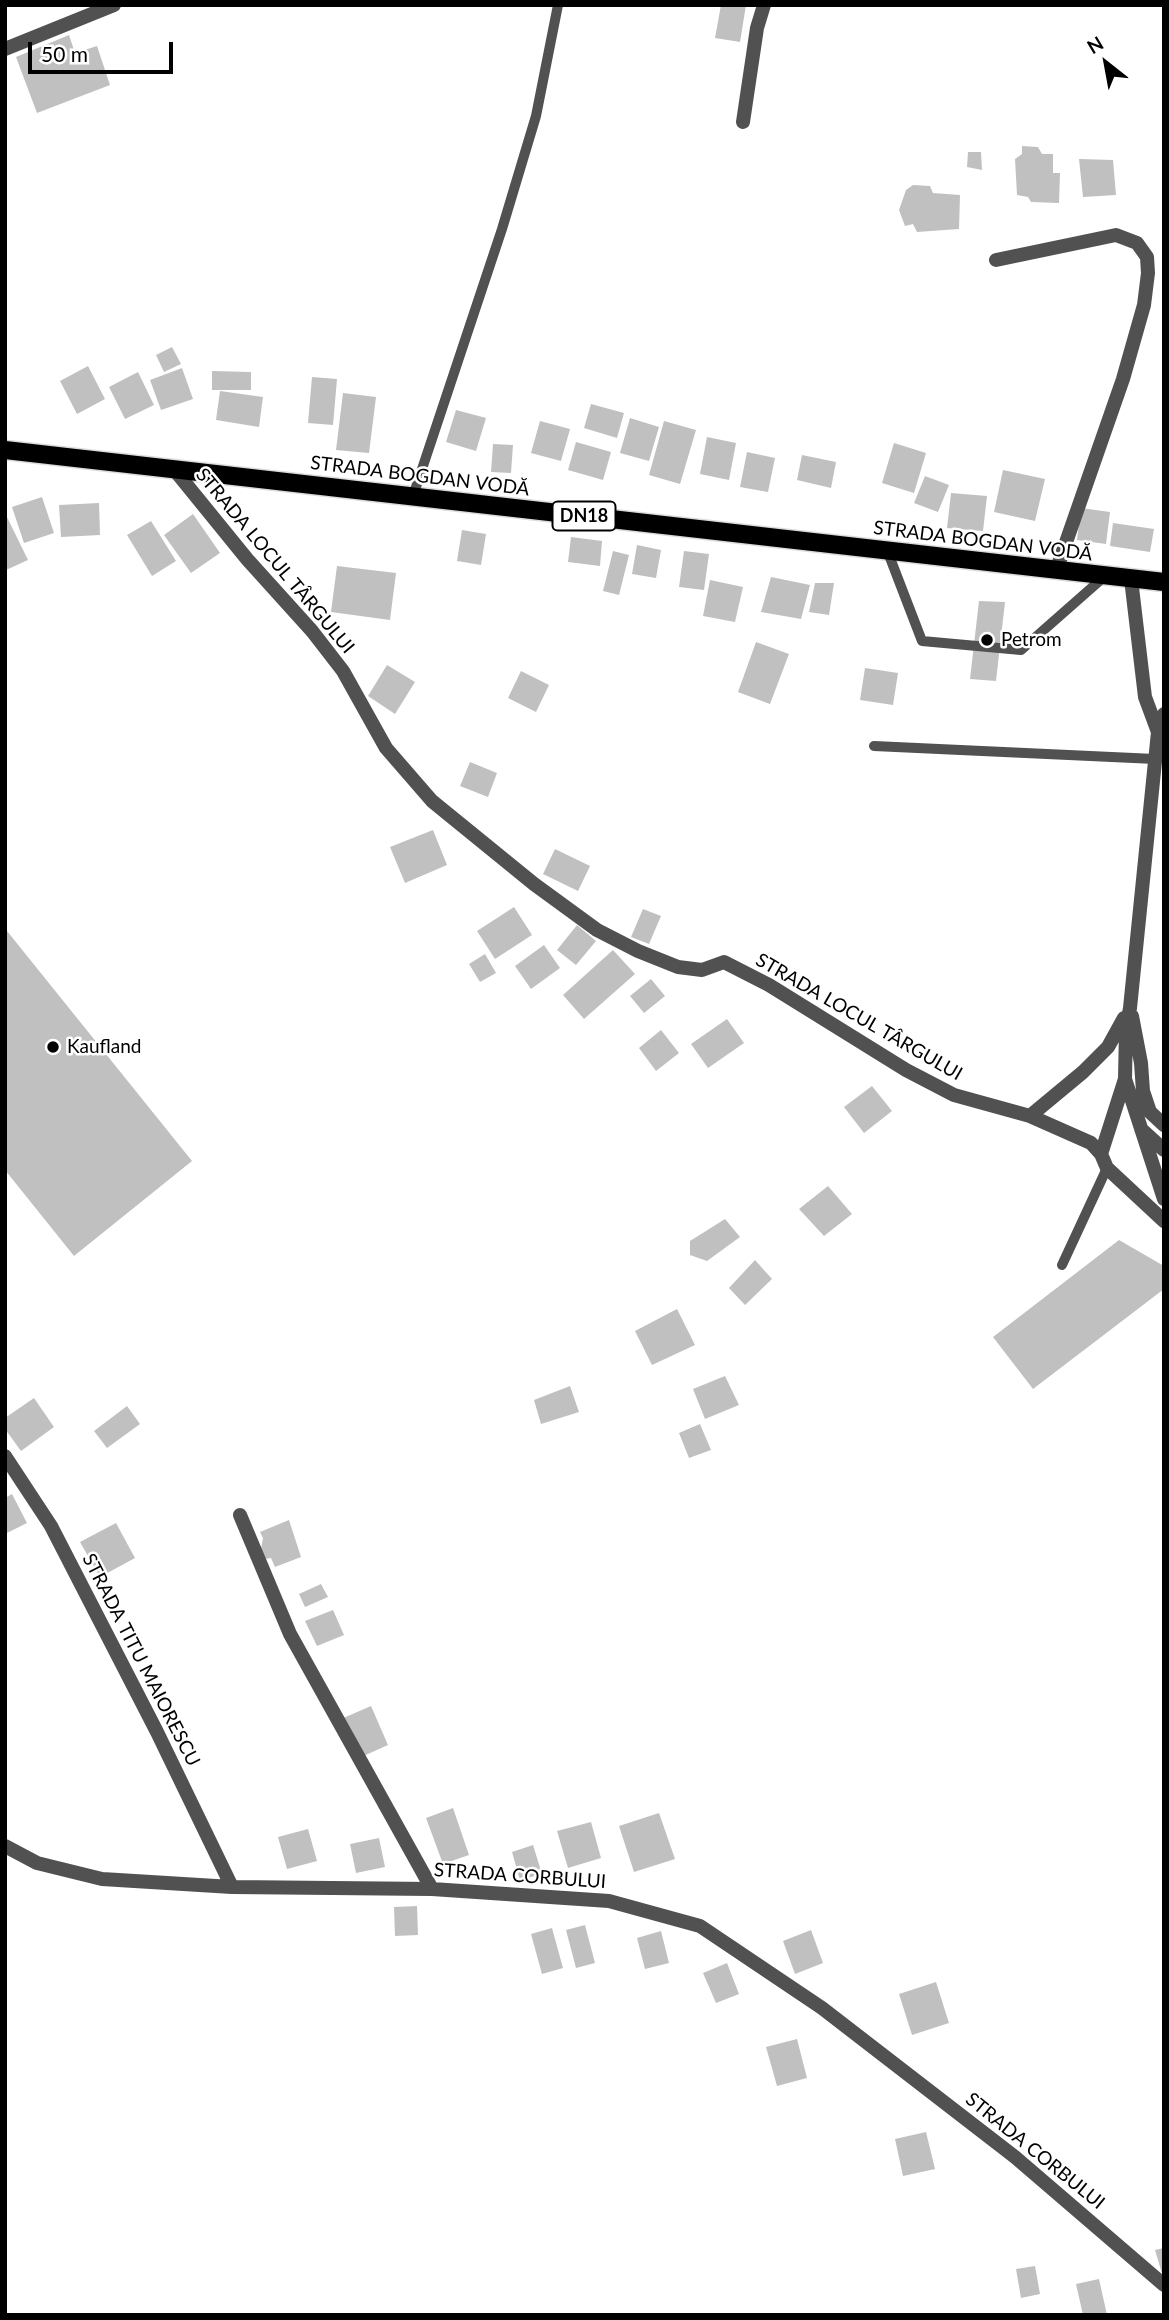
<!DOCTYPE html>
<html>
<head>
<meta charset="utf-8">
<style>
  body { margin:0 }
  #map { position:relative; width:1169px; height:2320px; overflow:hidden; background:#fff; font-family:Lato,sans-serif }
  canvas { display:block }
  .frame { position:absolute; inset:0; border:7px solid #000; pointer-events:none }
  .north { position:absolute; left:1071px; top:28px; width:70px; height:70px; -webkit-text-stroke:5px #fff; paint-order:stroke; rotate:329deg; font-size:19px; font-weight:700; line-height:28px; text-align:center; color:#000 }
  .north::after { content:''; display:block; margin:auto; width:24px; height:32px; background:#000; clip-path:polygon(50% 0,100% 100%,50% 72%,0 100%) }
  .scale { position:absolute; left:28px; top:42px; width:145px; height:32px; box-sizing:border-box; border:4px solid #000; border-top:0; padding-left:9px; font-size:21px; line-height:24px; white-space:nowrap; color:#000; -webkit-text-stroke:5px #fff; paint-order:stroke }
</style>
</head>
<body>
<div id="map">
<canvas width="1169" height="2320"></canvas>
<div class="frame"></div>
<div class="north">N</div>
<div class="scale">50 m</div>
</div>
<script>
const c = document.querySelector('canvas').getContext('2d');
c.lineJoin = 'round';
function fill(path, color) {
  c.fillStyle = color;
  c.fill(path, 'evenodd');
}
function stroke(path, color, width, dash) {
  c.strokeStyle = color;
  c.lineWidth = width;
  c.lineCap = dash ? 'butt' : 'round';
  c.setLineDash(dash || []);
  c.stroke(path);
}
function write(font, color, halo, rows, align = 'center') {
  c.font = font + ' Lato,sans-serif';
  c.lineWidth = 5;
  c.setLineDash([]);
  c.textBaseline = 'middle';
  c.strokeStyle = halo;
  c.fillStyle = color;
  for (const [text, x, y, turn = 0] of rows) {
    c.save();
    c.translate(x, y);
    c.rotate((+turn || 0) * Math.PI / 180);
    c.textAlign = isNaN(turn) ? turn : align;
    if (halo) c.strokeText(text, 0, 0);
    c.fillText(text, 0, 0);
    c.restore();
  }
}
fill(new Path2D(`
  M 721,5 L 746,5 L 740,42 L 715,38 Z
  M 69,35 L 75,53 L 97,46 L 110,85 L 37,113 L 16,57 Z
  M 1022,146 L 1038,147 L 1042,154 L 1053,154 L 1053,173 L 1060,173 L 1059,203 L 1031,202 L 1028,197 L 1017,195 L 1015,159 L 1022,154 Z
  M 968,152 L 981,152 L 982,170 L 967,167 Z
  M 1079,159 L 1113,160 L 1116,195 L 1083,197 Z
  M 913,185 L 930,186 L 933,193 L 960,195 L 959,229 L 917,232 L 913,224 L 905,226 L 899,210 L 906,190 Z
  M 172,347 L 181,364 L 164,372 L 156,355 Z
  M 88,366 L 105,399 L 77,414 L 60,381 Z
  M 182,368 L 193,399 L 161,410 L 150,380 Z
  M 212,371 L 251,372 L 251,390 L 212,390 Z
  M 138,372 L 154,405 L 125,419 L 109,387 Z
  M 312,377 L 337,379 L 333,425 L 308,423 Z
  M 220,391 L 263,397 L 259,427 L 216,420 Z
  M 343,393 L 376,397 L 369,453 L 336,450 Z
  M 591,404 L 624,413 L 617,438 L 584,428 Z
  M 456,410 L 486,418 L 476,451 L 446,442 Z
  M 630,418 L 659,427 L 649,461 L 620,453 Z
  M 540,421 L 570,429 L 561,461 L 531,453 Z
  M 664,421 L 696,430 L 680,484 L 649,475 Z
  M 707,437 L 736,443 L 729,480 L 700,474 Z
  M 576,442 L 611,452 L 603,480 L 568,470 Z
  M 894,443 L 926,453 L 914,493 L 882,483 Z
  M 493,444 L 513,445 L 511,473 L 491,472 Z
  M 747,452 L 775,458 L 768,492 L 740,487 Z
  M 802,455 L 836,462 L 831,488 L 797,480 Z
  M 1003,470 L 1045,479 L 1035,521 L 994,512 Z
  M 925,476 L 949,485 L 938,512 L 914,503 Z
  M 951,493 L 987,496 L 983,531 L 947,528 Z
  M 42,497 L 54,533 L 24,543 L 12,507 Z
  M 99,503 L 100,535 L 61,537 L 59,505 Z
  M 1081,508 L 1110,512 L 1106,544 L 1077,540 Z
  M 5,513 L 28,560 L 6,570 L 5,569 Z
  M 193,514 L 220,553 L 191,573 L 164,535 Z
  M 151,521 L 176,561 L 152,576 L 127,535 Z
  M 1113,523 L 1154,529 L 1150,552 L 1110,546 Z
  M 462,530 L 486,534 L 481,565 L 457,561 Z
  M 571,537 L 602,541 L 600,566 L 568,562 Z
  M 637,545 L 661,550 L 656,578 L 632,574 Z
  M 613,551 L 629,555 L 619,595 L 603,591 Z
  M 684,551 L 709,554 L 704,590 L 679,587 Z
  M 337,566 L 396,573 L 390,620 L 331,612 Z
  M 771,577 L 810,585 L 801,619 L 761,612 Z
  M 710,580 L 743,587 L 735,622 L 703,616 Z
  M 815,583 L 834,583 L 829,615 L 809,612 Z
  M 979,601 L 1005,602 L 996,681 L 970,679 Z
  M 756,642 L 789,654 L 770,704 L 738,692 Z
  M 387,665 L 415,682 L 395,714 L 368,696 Z
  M 865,668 L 898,673 L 893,705 L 860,700 Z
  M 521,671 L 549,685 L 536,712 L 508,698 Z
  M 470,762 L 497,773 L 488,797 L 460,786 Z
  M 433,830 L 447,865 L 405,883 L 390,847 Z
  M 555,849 L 590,866 L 578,891 L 543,874 Z
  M 514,907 L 532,935 L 495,959 L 477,931 Z
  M 643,909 L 661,916 L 649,944 L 631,937 Z
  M 577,925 L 596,941 L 576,965 L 557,950 Z
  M 7,931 L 192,1161 L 74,1256 L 5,1170 L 5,933 Z
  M 544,945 L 560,968 L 531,989 L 515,966 Z
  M 613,950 L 635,974 L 584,1019 L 563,995 Z
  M 485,954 L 496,973 L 480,982 L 469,964 Z
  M 651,979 L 665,996 L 644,1013 L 630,996 Z
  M 727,1019 L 744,1043 L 708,1068 L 691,1044 Z
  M 661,1030 L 679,1053 L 656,1071 L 639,1048 Z
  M 872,1086 L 892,1111 L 864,1133 L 844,1107 Z
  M 828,1186 L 852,1214 L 824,1236 L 799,1209 Z
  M 725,1219 L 740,1237 L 707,1261 L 690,1255 L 690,1241 Z
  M 1119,1240 L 1164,1266 L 1164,1289 L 1033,1389 L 993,1337 Z
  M 755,1260 L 772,1279 L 745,1305 L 729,1288 Z
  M 677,1309 L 695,1345 L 652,1365 L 635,1331 Z
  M 725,1376 L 739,1405 L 705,1419 L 693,1389 Z
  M 570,1386 L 579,1412 L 541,1424 L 534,1400 Z
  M 34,1398 L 54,1427 L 21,1451 L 5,1429 L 5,1418 Z
  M 127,1406 L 140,1424 L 107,1448 L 94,1431 Z
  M 700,1424 L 711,1450 L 689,1458 L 679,1433 Z
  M 12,1494 L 27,1523 L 5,1534 L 5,1498 Z
  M 289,1520 L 301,1557 L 275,1567 L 271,1558 L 264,1559 L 261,1549 L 263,1538 L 260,1532 Z
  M 116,1523 L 135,1558 L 100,1577 L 80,1542 Z
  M 321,1584 L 328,1597 L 305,1607 L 299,1594 Z
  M 333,1610 L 344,1635 L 317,1646 L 305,1621 Z
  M 371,1706 L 388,1745 L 359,1758 L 341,1719 Z
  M 453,1808 L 469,1855 L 443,1864 L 426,1818 Z
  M 659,1813 L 675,1859 L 634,1872 L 619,1826 Z
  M 591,1822 L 601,1858 L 568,1868 L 557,1831 Z
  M 308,1829 L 317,1861 L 287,1869 L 278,1837 Z
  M 379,1838 L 385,1867 L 356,1873 L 350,1844 Z
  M 533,1845 L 542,1874 L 520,1880 L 512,1852 Z
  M 417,1906 L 418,1935 L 395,1936 L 394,1907 Z
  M 585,1925 L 595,1963 L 576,1968 L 566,1930 Z
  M 552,1928 L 563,1968 L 542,1974 L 531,1934 Z
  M 811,1930 L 823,1963 L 795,1974 L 783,1941 Z
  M 661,1931 L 669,1963 L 645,1969 L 637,1938 Z
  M 727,1963 L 739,1994 L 716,2003 L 703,1973 Z
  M 936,1982 L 949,2023 L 912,2035 L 899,1994 Z
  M 797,2039 L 807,2078 L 777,2086 L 766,2047 Z
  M 926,2132 L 935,2169 L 903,2176 L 895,2139 Z
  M 1164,2248 L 1164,2277 L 1163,2277 L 1155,2250 Z
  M 1035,2266 L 1040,2294 L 1021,2298 L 1016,2269 Z
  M 1099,2279 L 1107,2315 L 1083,2315 L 1076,2284 Z`), '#c0c0c0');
const primary = new Path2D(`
  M 5,450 L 1164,582`);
stroke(primary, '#dbdbdb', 21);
stroke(new Path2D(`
  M 413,496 L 502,229 L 536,116 L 558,5
  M 887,550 L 922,641 L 1021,650 L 1105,576
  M 874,746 L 1155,759
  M 1062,1265 L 1107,1168`), '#515151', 10);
stroke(new Path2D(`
  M 5,49 L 114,5
  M 743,122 L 757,28 L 764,5
  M 996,260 L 1116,235 L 1137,243 L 1147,257 L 1148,273 L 1144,305 L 1123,379 L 1056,571
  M 173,468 L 247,559 L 312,631 L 343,671 L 386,748 L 432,801 L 534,884 L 597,930 L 638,951 L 678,967 L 702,970 L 724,962 L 769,985 L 906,1070 L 954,1095 L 1030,1116 L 1091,1143 L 1101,1154 L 1107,1168 L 1164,1221
  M 1131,579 L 1145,697 L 1158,732
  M 1164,714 L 1158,732 L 1130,1008 L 1126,1029 L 1125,1079 L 1164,1199
  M 1132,1016 L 1141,1063 L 1143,1091 L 1150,1112 L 1164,1125
  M 1030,1116 L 1083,1072 L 1108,1047 L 1124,1018
  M 1141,1129 L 1164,1150
  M 1101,1154 L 1125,1079
  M 5,1456 L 51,1526 L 157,1732 L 232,1887
  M 240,1515 L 290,1634 L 432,1889
  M 5,1846 L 37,1863 L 102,1879 L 232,1887 L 432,1889 L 609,1901 L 700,1926 L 822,2008 L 1015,2157 L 1164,2285`), '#515151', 14);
stroke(primary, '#000', 18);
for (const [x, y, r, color] of [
  [987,640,7,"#000"],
  [53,1047,7,"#000"]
]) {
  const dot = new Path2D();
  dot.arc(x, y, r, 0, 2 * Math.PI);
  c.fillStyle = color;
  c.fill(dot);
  stroke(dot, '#fff', 2.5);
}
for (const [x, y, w] of [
  [584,516,63]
]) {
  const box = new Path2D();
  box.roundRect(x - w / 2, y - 14.5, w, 29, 5);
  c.fillStyle = '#fff';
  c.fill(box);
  stroke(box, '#000', 2);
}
write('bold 18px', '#000', null, [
  ["DN18",584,516]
]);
write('19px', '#000', '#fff', [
  ["STRADA BOGDAN VODĂ",420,476,7],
  ["STRADA BOGDAN VODĂ",983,541,7],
  ["STRADA LOCUL TÂRGULUI",275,561,50],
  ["STRADA LOCUL TÂRGULUI",859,1017,30],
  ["STRADA TITU MAIORESCU",141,1660,63],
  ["STRADA CORBULUI",520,1876,4],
  ["STRADA CORBULUI",1035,2151,39]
]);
write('19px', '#000', '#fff', [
  ["Petrom",1001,640],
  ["Kaufland",67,1047]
], 'left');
</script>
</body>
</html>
